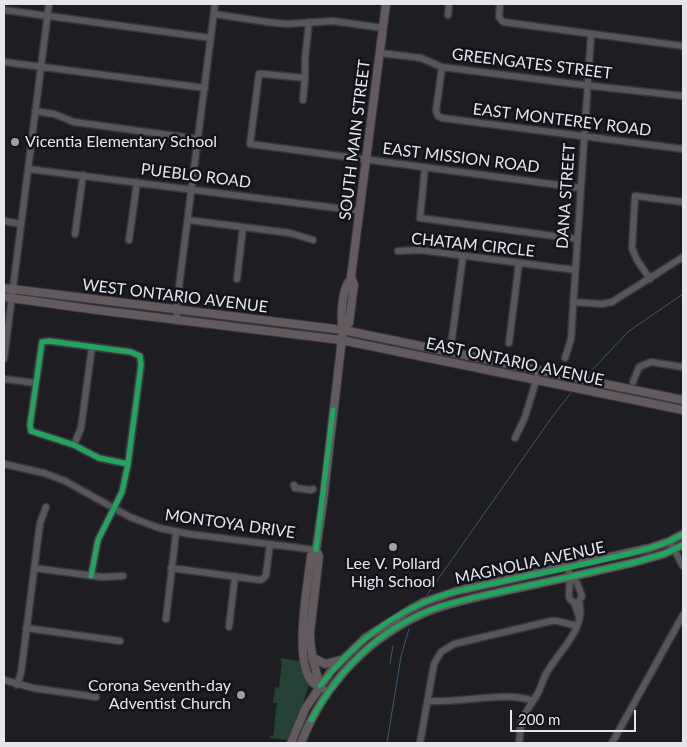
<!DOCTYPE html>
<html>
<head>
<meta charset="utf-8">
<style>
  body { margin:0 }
  #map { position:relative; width:687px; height:747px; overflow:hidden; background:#1e1e22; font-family:Lato,sans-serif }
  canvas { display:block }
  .frame { position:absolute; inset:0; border:5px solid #e5e5eb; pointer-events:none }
  .scale { position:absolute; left:510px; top:710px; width:126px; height:22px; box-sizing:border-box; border:2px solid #e5e5eb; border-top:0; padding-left:6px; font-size:15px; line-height:18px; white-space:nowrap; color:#e5e5eb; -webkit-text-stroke:4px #13131b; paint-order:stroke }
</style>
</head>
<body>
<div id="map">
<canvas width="687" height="747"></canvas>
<div class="frame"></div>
<div class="scale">200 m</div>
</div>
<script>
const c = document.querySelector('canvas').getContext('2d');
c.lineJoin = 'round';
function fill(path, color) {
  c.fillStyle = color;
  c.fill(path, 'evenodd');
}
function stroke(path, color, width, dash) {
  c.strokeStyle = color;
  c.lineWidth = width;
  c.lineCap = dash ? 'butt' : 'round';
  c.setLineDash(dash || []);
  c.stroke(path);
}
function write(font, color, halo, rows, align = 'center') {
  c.font = font + ' Lato,sans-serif';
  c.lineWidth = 5;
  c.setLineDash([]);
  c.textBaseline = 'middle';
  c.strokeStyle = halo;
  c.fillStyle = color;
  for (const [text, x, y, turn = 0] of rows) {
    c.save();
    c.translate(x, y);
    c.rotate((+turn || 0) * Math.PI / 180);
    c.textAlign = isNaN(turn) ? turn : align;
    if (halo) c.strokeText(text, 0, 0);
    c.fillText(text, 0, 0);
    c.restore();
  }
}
fill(new Path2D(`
  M 282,658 L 299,661 L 309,685 L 302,706 L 287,740 L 270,738 L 269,736 L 273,736 L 277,703 L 273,703 L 275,687 L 279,688 L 282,661 L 279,660 Z`), '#244135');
stroke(new Path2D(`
  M 589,373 L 629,331 L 683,294
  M 427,595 L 552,417 L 571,393
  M 390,663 L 393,646
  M 387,743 L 401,656 L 409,629`), '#385b72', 1);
const minor = new Path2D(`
  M 500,4 L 499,17 L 503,22 L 683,46
  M 4,10 L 211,38
  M 214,14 L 267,22 L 287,24 L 333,21 L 383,28
  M 448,15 L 449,4
  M 380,53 L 421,58 L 442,67 L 583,85 L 683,96
  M 4,62 L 205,88
  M 442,67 L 436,111 L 438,116 L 442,118 L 683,149
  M 305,78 L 264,74 L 259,74 L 250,144 L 581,188
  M 303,100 L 305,78 L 305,59 L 309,22
  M 35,111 L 54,114 L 74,122 L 198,139
  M 425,167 L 420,218 L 577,239
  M 28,169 L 360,211
  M 188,220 L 290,233 L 313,240
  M 4,221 L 21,224
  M 75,234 L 83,175
  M 129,240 L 137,182
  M 398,251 L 420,250 L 575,270
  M 237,279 L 243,227
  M 650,279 L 637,260 L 632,248 L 635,196 L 683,202
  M 573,302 L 602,304 L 612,302 L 683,257
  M 178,321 L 176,310 L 215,4
  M 509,343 L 519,263
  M 450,353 L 463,256
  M 565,358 L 571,339 L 591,35
  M 4,359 L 49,4
  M 4,379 L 36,383
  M 633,382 L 639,367 L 651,362 L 683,367
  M 515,438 L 525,417 L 539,371
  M 74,445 L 81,428 L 92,347
  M 4,464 L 44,473 L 65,481 L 130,517 L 159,528 L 189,534 L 316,550
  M 294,485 L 295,488 L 311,490 L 313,489
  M 672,546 L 683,566
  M 568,567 C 571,578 569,586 569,596 C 569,600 572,601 574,602 L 579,617
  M 34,568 L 102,577 L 123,576
  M 171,568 L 260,580 L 264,578 L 266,575 L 270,544
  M 91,576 L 98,540 L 122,492 L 128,464 L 141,365 L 140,356 L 131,352 L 49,341 L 42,342 L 30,425 L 31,431 L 74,445 L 99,458 L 128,464
  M 166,619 L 176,533
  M 229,627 L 235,576
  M 26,628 L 120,641
  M 4,680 L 33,688 L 96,697
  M 17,685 L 21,673 L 40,523 L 46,507
  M 427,701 C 458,704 508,690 533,701
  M 420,743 L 434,664 L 441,652 L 454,644 L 551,621 L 557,621 L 577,626
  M 519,743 C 520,737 520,730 521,724 C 524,713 532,703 538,693 C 541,687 543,679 547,672 C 559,651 587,628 579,601 L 582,596 L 577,583 L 571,577
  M 612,743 L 683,615`);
const major = new Path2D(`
  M 4,288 L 343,330 L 683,400
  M 4,297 L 97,310 L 341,340 L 683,410
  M 343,330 L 349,323 L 354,285 L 351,277 L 386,4
  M 316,550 L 319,556 L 310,633 C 310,652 315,668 320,686
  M 312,657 L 325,664 L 340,660
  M 322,688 C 319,686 314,684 312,682 C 293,660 308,584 311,556 L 316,550 L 323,502 L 343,330 C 340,318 342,287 351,279
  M 291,743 L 305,709 L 331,671 L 365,638 L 409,610 L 424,602 L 457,591 L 650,548 L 670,541 L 683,534
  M 301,743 C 324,684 370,635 429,611 C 458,600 488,595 518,588 C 557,580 597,571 636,562 L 664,554 L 683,545`);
stroke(minor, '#38383c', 9);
stroke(major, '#38383c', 10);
stroke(minor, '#57565a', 6);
stroke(major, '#625a5e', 8);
stroke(new Path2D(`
  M 316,550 L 333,410
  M 91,576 L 98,540 L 122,492 L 128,464 L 141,365 L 140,356 L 131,352 L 49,341 L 42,342 L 30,425 L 31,431 L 74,445 L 99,458 L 128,464
  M 320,686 C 352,644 393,612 443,595 C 467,588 493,584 517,578 C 562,569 606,560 650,548 L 670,541 L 683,534
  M 311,720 C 340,668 381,627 439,607 C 464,599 491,594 517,588 C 557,580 596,571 636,562 L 664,554 L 683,545`), '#20a55d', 5);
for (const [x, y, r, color] of [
  [15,142,5,"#9f9fa5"],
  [393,547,5,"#9f9fa5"],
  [241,695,5,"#9f9fa5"]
]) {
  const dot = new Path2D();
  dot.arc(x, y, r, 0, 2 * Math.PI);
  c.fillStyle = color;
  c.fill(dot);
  stroke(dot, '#13131b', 2);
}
write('16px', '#e5e5eb', '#13131b', [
  ["GREENGATES STREET",532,64,7],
  ["EAST MONTEREY ROAD",562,120,7],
  ["SOUTH MAIN STREET",355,140,-83],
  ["EAST MISSION ROAD",461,158,7],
  ["PUEBLO ROAD",196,176,7],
  ["DANA STREET",566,196,-86],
  ["CHATAM CIRCLE",473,245,6],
  ["WEST ONTARIO AVENUE",175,296,7],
  ["EAST ONTARIO AVENUE",515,362,12],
  ["MONTOYA DRIVE",230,524,8],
  ["MAGNOLIA AVENUE",530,563,-12]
]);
write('16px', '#e5e5eb', '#13131b', [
  ["Vicentia Elementary School",25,142],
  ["Lee V. Pollard",393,564,"center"],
  ["High School",393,582,"center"],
  ["Corona Seventh-day",231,686,"right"],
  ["Adventist Church",231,704,"right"]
], 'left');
</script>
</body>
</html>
